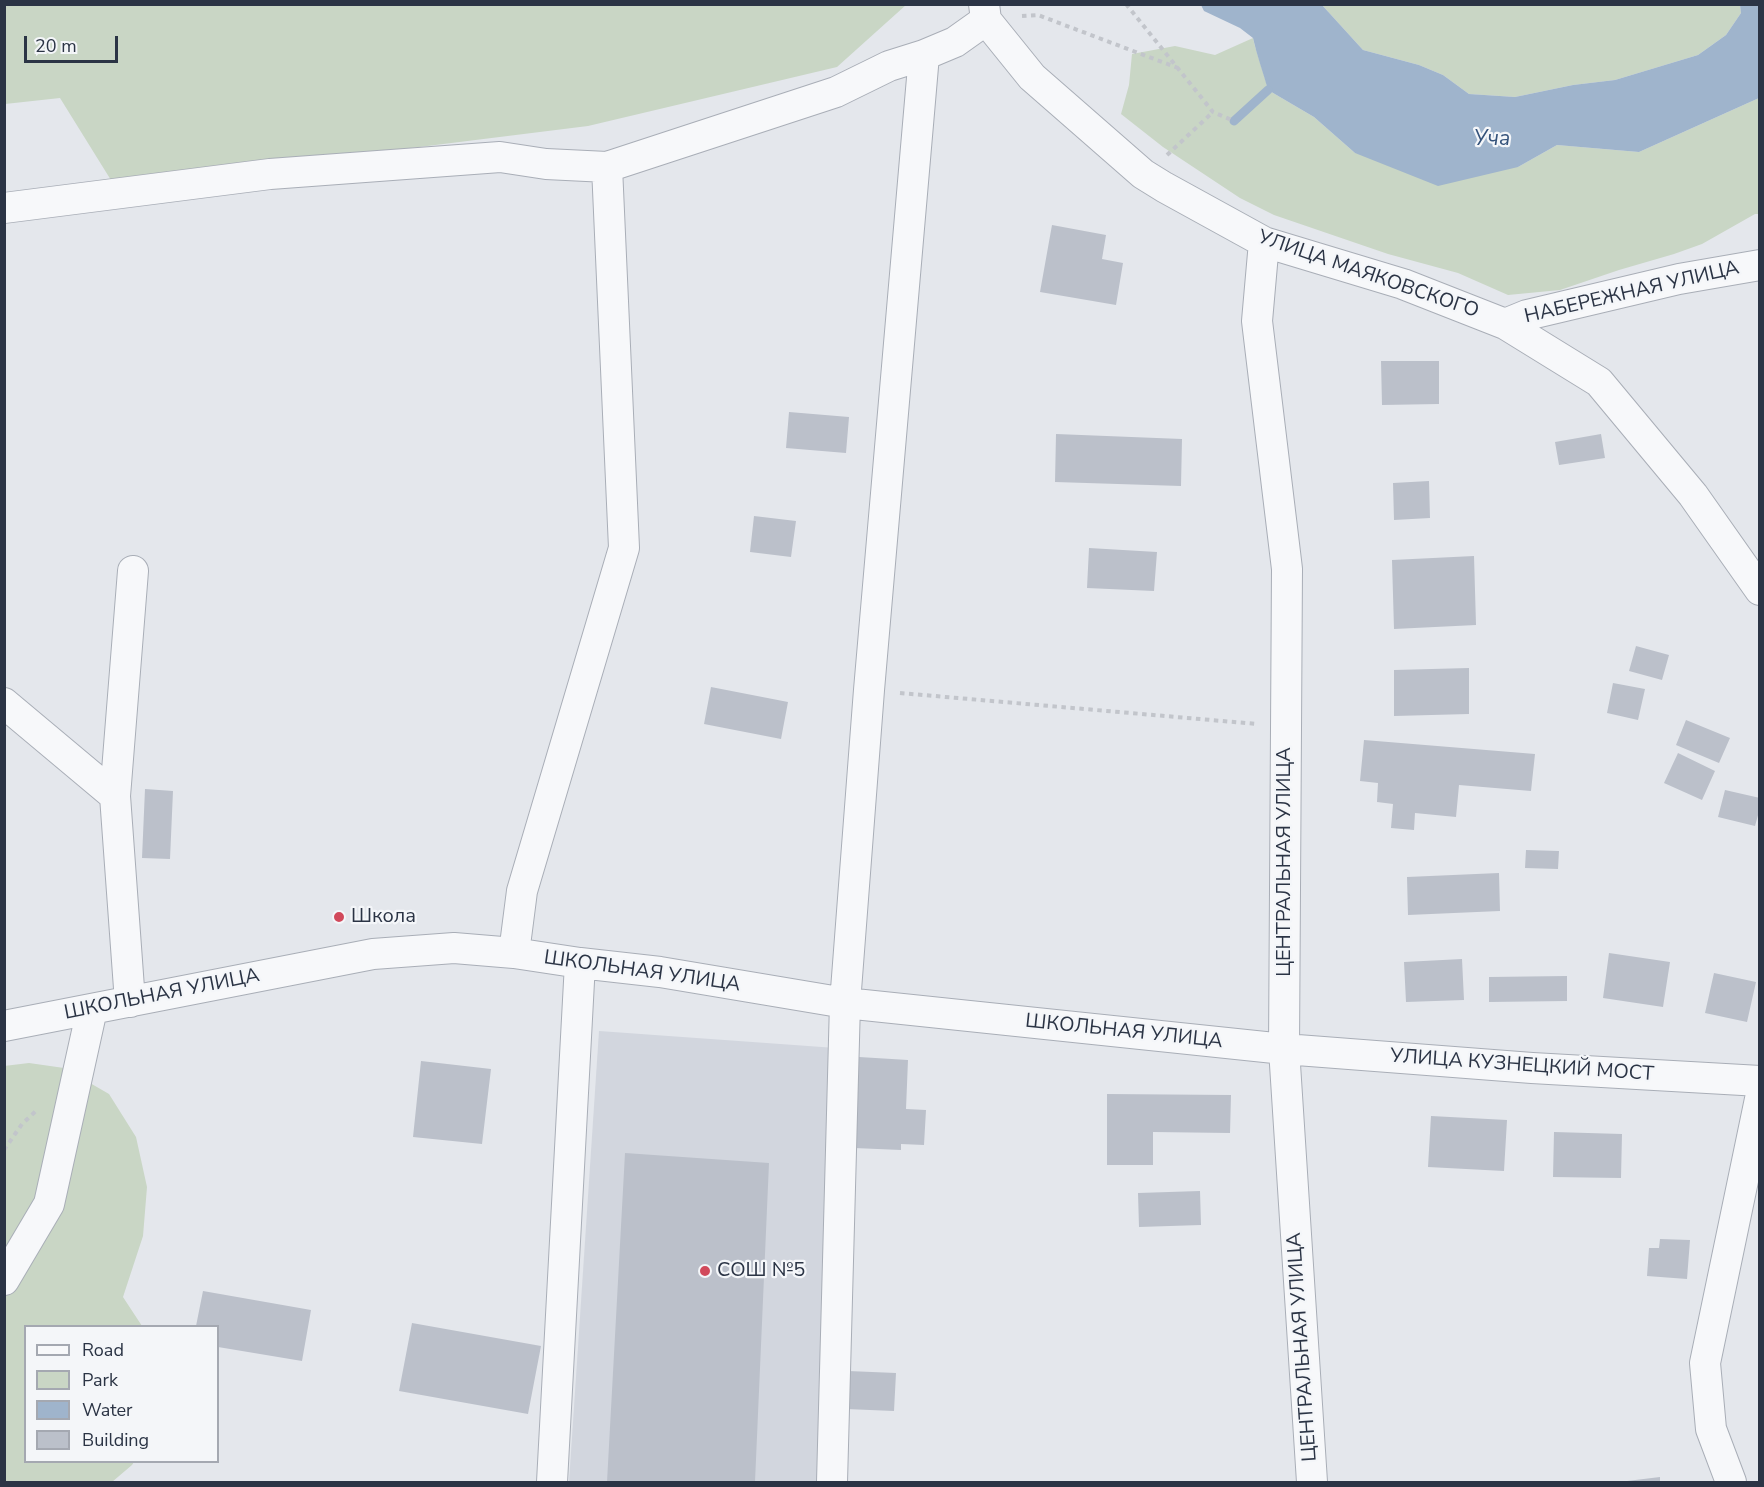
<!DOCTYPE html>
<html>
<head>
<meta charset="utf-8">
<style>
  body { margin:0 }
  #map { position:relative; width:1764px; height:1487px; overflow:hidden; background:#e4e7ec; font-family:"Nunito Sans",sans-serif }
  canvas { display:block }
  .frame { position:absolute; inset:0; border:6px solid #2b3445; pointer-events:none }
  .legend { position:absolute; left:24px; top:1325px; width:195px; height:138px; box-sizing:border-box; background:#f4f6f9; border:2px solid #a4a8b1; margin:0; padding:8px 10px; list-style:none; font-size:18px; color:#2b3445 }
  .legend li { display:flex; align-items:center; gap:12px; height:30px }
  .legend b { width:30px; border:2px solid #a4a8b1 }
  .scale { position:absolute; left:24px; top:36px; width:94px; height:27px; box-sizing:border-box; border:3px solid #2b3445; border-top:0; padding-left:8px; font-size:18px; line-height:21px; white-space:nowrap; color:#2b3445; -webkit-text-stroke:4px #f4f6f9; paint-order:stroke }
</style>
</head>
<body>
<div id="map">
<canvas width="1764" height="1487"></canvas>
<div class="frame"></div>
<ul class="legend">
<li><b style="height:8px;background:#f7f8fa"></b>Road</li>
<li><b style="height:16px;background:#c9d6c5"></b>Park</li>
<li><b style="height:16px;background:#9fb4cc"></b>Water</li>
<li><b style="height:16px;background:#bbc0ca"></b>Building</li>
</ul>
<div class="scale">20 m</div>
</div>
<script>
const c = document.querySelector('canvas').getContext('2d');
c.lineJoin = 'round';
function fill(path, color) {
  c.fillStyle = color;
  c.fill(path, 'evenodd');
}
function stroke(path, color, width, dash) {
  c.strokeStyle = color;
  c.lineWidth = width;
  c.lineCap = dash ? 'butt' : 'round';
  c.setLineDash(dash || []);
  c.stroke(path);
}
function write(font, color, halo, rows, align = 'center') {
  c.font = font + ' "Nunito Sans",sans-serif';
  c.lineWidth = 4.5;
  c.setLineDash([]);
  c.textBaseline = 'middle';
  c.strokeStyle = halo;
  c.fillStyle = color;
  for (const [text, x, y, turn = 0] of rows) {
    c.save();
    c.translate(x, y);
    c.rotate((+turn || 0) * Math.PI / 180);
    c.textAlign = isNaN(turn) ? turn : align;
    if (halo) c.strokeText(text, 0, 0);
    c.fillText(text, 0, 0);
    c.restore();
  }
}
fill(new Path2D(`
  M 599,1031 L 836,1048 L 819,1482 L 569,1482 Z`), '#d2d6de');
fill(new Path2D(`
  M 1740,4 L 1741,13 L 1726,35 L 1698,55 L 1615,80 L 1573,85 L 1515,97 L 1469,94 L 1443,75 L 1419,65 L 1363,50 L 1322,5 Z
  M 4,5 L 906,5 L 837,67 L 588,126 L 114,185 L 60,98 L 5,104 Z
  M 1253,38 C 1257,56 1264,72 1268,90 L 1314,117 L 1355,153 L 1518,167 L 1557,145 L 1639,152 L 1759,98 L 1759,214 L 1755,214 L 1702,244 L 1674,254 L 1619,270 L 1560,290 L 1508,295 L 1458,273 L 1388,254 L 1274,215 L 1240,198 L 1163,147 L 1121,114 L 1129,85 L 1132,54 L 1175,46 L 1215,55 Z
  M 29,1063 L 64,1068 L 109,1094 L 136,1137 L 147,1187 L 143,1236 L 123,1297 L 142,1326 L 26,1326 L 26,1462 L 134,1462 L 132,1465 L 112,1482 L 5,1482 L 4,1066 Z`), '#c9d6c5');
fill(new Path2D(`
  M 1201,5 L 1322,5 L 1363,50 L 1419,65 L 1443,75 L 1469,94 L 1515,97 L 1573,85 L 1615,80 L 1698,55 L 1726,35 L 1741,13 L 1740,5 L 1759,5 L 1759,98 L 1639,152 L 1557,145 L 1518,167 L 1438,186 L 1355,153 L 1314,117 L 1268,90 C 1263,72 1257,56 1253,38 L 1240,28 L 1204,11 Z`), '#9fb4cc');
stroke(new Path2D(`
  M 1234,121 L 1268,90`), '#9fb4cc', 9);
fill(new Path2D(`
  M 1052,225 L 1106,235 L 1102,259 L 1123,263 L 1116,305 L 1040,292 Z
  M 1381,361 L 1439,361 L 1439,404 L 1382,405 Z
  M 789,412 L 849,417 L 846,453 L 786,448 Z
  M 1056,434 L 1182,439 L 1181,486 L 1055,482 Z
  M 1601,434 L 1605,458 L 1559,465 L 1555,442 Z
  M 1429,481 L 1430,518 L 1394,520 L 1393,483 Z
  M 754,516 L 796,521 L 791,557 L 750,552 Z
  M 1089,548 L 1157,552 L 1154,591 L 1087,588 Z
  M 1474,556 L 1476,625 L 1394,629 L 1392,560 Z
  M 1636,646 L 1669,655 L 1662,680 L 1629,671 Z
  M 1469,668 L 1469,714 L 1394,716 L 1394,670 Z
  M 1613,683 L 1645,689 L 1638,720 L 1607,713 Z
  M 711,687 L 788,702 L 781,739 L 704,724 Z
  M 1686,720 L 1730,738 L 1719,763 L 1676,745 Z
  M 1364,740 L 1535,754 L 1531,791 L 1459,785 L 1456,817 L 1415,813 L 1414,830 L 1391,828 L 1393,804 L 1377,802 L 1378,783 L 1360,781 Z
  M 1678,753 L 1715,771 L 1702,800 L 1664,783 Z
  M 145,789 L 173,791 L 170,859 L 142,858 Z
  M 1725,790 L 1760,798 L 1760,808 L 1755,826 L 1718,817 Z
  M 1526,850 L 1559,851 L 1558,869 L 1525,868 Z
  M 1499,873 L 1500,911 L 1408,915 L 1407,877 Z
  M 1609,953 L 1670,962 L 1663,1007 L 1603,998 Z
  M 1462,959 L 1464,1000 L 1406,1002 L 1404,962 Z
  M 1714,973 L 1756,982 L 1747,1022 L 1705,1013 Z
  M 1567,976 L 1567,1001 L 1489,1002 L 1489,977 Z
  M 859,1057 L 908,1060 L 906,1109 L 926,1110 L 924,1145 L 901,1144 L 901,1150 L 854,1148 Z
  M 421,1061 L 491,1069 L 482,1144 L 413,1137 Z
  M 1107,1094 L 1231,1095 L 1230,1133 L 1153,1132 L 1153,1165 L 1107,1165 Z
  M 1431,1116 L 1507,1120 L 1504,1171 L 1428,1167 Z
  M 1554,1132 L 1622,1134 L 1621,1178 L 1553,1177 Z
  M 625,1153 L 769,1163 L 755,1482 L 607,1482 Z
  M 1200,1191 L 1201,1225 L 1139,1227 L 1138,1193 Z
  M 1660,1239 L 1690,1240 L 1687,1279 L 1647,1276 L 1649,1248 L 1659,1248 Z
  M 203,1291 L 311,1310 L 302,1361 L 218,1347 L 218,1326 L 196,1326 Z
  M 412,1323 L 541,1346 L 528,1414 L 399,1391 Z
  M 848,1371 L 896,1373 L 894,1411 L 846,1409 Z
  M 1660,1477 L 1660,1482 L 1627,1482 L 1627,1481 Z`), '#bbc0ca');
const minor = new Path2D(`
  M 984,4 L 986,20 L 1032,77 L 1143,174 L 1164,187 L 1264,242 L 1403,284 L 1505,324 L 1599,382 L 1693,495 L 1760,590
  M 4,208 L 270,174 L 500,157 L 546,164 L 607,167 L 836,92 L 889,66 L 924,55
  M 1264,242 L 1257,321 L 1287,569 L 1284,1049 L 1312,1482
  M 1505,324 L 1527,315 L 1679,279 L 1760,265
  M 4,703 L 115,796
  M 514,953 L 522,891 L 624,548 L 607,167
  M 130,1002 L 115,796 L 133,571
  M 4,1026 L 373,954 L 454,948 L 514,953 L 580,963 L 660,972 L 845,1003 L 1284,1049 L 1532,1068 L 1760,1081
  M 4,1280 L 49,1204 L 92,1009
  M 552,1482 L 580,963
  M 832,1482 L 845,1003 L 869,690 L 924,55 L 955,42 L 986,20
  M 1731,1482 L 1711,1429 L 1705,1363 L 1760,1099`);
stroke(minor, '#a9aeb7', 32);
stroke(new Path2D(`
  M 1126,4 L 1213,112 L 1234,121
  M 1022,16 L 1038,15 L 1178,68
  M 1167,155 L 1213,112
  M 900,693 L 1257,724
  M 4,1150 L 22,1124 L 37,1110`), '#c2c5cb', 4, [4.5, 4.5]);
stroke(minor, '#f7f8fa', 30);
for (const [x, y, r, color] of [
  [339,917,6,"#d1495b"],
  [705,1271,6,"#d1495b"]
]) {
  const dot = new Path2D();
  dot.arc(x, y, r, 0, 2 * Math.PI);
  c.fillStyle = color;
  c.fill(dot);
  stroke(dot, '#f4f6f9', 2);
}
write('20px', '#2b3445', '#f4f6f9', [
  ["УЛИЦА МАЯКОВСКОГО",1368,275,19],
  ["НАБЕРЕЖНАЯ УЛИЦА",1632,293,-13],
  ["ЦЕНТРАЛЬНАЯ УЛИЦА",1285,862,-90],
  ["ШКОЛЬНАЯ УЛИЦА",642,972,8],
  ["ШКОЛЬНАЯ УЛИЦА",162,995,-11],
  ["ШКОЛЬНАЯ УЛИЦА",1124,1032,6],
  ["УЛИЦА КУЗНЕЦКИЙ МОСТ",1522,1066,4],
  ["ЦЕНТРАЛЬНАЯ УЛИЦА",1303,1347,-94]
]);
write('20px', '#2b3445', '#f4f6f9', [
  ["Школа",351,917],
  ["СОШ №5",717,1271]
], 'left');
write('italic 21px', '#34527a', '#f4f6f9', [
  ["Уча",1492,140]
]);
</script>
</body>
</html>
